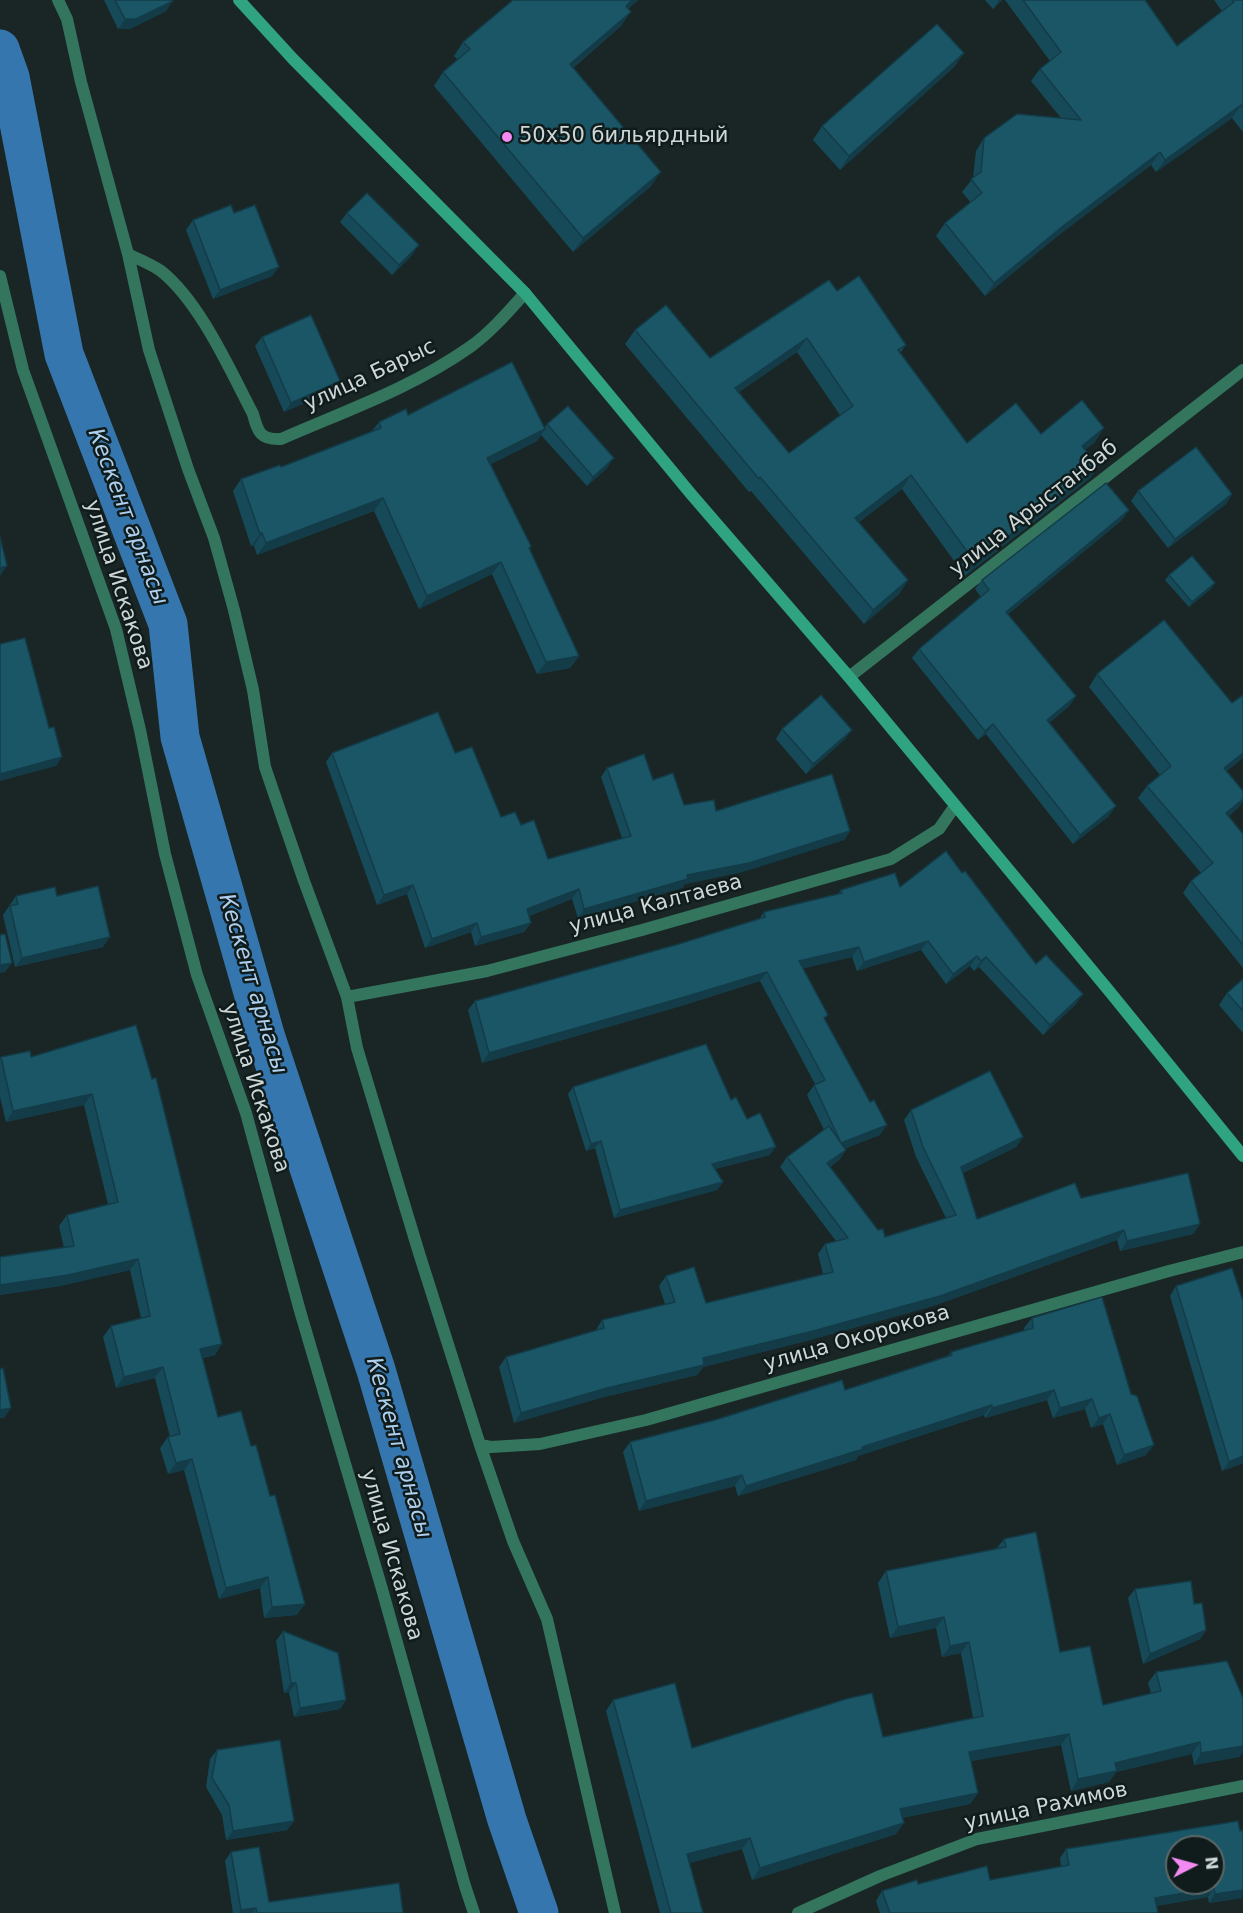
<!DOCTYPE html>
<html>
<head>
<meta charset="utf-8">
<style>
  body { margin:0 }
  #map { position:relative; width:1243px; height:1913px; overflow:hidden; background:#1a2625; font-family:"DejaVu Sans",sans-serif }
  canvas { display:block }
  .north { position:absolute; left:1165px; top:1835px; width:60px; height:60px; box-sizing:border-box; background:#101c1c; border:2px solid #5c6666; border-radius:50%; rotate:84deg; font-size:16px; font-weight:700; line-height:24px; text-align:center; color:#ced6d6 }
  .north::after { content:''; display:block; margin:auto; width:21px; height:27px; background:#f38af2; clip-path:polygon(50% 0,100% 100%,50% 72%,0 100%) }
</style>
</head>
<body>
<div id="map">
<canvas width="1243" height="1913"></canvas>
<div class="north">N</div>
</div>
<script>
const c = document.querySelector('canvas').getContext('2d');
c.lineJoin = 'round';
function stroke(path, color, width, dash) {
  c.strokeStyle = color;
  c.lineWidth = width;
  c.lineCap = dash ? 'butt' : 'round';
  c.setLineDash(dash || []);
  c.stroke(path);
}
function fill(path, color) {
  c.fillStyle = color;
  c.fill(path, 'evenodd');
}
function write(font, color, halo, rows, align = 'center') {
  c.font = font + ' "DejaVu Sans",sans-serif';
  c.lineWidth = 5;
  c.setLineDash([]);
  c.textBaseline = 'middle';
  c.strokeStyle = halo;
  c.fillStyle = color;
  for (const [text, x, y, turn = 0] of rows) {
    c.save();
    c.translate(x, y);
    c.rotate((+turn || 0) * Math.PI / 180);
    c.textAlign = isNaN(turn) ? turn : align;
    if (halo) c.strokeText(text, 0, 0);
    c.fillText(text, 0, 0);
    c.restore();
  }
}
stroke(new Path2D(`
  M 0,49 L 10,77 L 64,354 L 168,624 L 180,737 L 266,1038 L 376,1370 L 507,1820 L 539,1913`), '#3676ae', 39);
stroke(new Path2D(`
  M 58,0 L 67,19 L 81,82 L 128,254 L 149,350 L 188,469 L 214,538 L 234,610 L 253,690 L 265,767 L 304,881 L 347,997 L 357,1048 L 419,1253 L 480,1445 L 513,1541 L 547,1619 L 615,1913
  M 128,254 C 138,259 151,264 161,271 C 200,302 230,370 253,414 C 258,432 260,440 281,439 C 345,411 412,388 470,347 C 491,332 508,312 525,293
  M 0,276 L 23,370 L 116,629 L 140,730 L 165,854 L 197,975 L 246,1113 L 300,1311 L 382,1589 L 465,1886 L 474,1913
  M 849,677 L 1243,370
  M 347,997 L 487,971 L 642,930 L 891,859 L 939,829 L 955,806
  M 480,1445 L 491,1447 L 540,1444 L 646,1420 L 1169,1271 L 1243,1252
  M 798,1913 L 880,1876 L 977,1839 L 1243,1786`), '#34755e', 12);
stroke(new Path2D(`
  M 239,0 L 293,59 L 525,293 L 691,494 L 849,677 L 1110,992 L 1243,1156`), '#30a380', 12);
fill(new Path2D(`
  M 104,0 L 172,0 L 166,11 L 130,29 L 118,29 Z
  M 513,0 L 638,0 L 628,9 L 621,26 L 573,68 L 651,186 L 573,252 L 434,86 L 443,72 L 458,60 L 454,56 L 463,42 Z
  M 985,0 L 1002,0 L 993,9 Z
  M 1005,0 L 1145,0 L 1177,46 L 1222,11 L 1214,0 L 1243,0 L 1243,132 L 1232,118 L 1156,172 L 1151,165 L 1055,238 L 985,296 L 936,236 L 945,223 L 971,203 L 962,192 L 973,178 L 976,151 L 984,138 L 1061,118 L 1031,81 L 1040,69 L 1050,61 Z
  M 964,53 L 954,67 L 840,170 L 813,140 L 822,126 Z
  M 234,213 L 272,276 L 213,299 L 186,230 L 193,220 Z
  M 347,213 L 412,255 L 392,275 L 340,222 Z
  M 837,291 L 906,345 L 900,353 L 967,443 L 1041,434 L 1095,442 L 1085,449 L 1099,466 L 1089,479 L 965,576 L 902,489 L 859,522 L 908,580 L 899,594 L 864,624 L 751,491 L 749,492 L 625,344 L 635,330 L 710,358 ZM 797,352 L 840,415 L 789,453 L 739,392 Z
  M 262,337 L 340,381 L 334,390 L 284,412 L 255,346 Z
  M 408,415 L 545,427 L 547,424 L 607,468 L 587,486 L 541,435 L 537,441 L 491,464 L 531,546 L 530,549 L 579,656 L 570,668 L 537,674 L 492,574 L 419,609 L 374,511 L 257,555 L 254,546 L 251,546 L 233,491 L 241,479 L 281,467 L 372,431 L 379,422 Z
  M 1138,491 L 1232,494 L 1226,504 L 1168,548 L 1131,501 Z
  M 1122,520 L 1008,614 L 1076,696 L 1069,706 L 1049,723 L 1109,816 L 1073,844 L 986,734 L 978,740 L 912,658 L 919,649 L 981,597 L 975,589 L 982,580 Z
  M 1169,575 L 1212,588 L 1189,607 L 1165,580 Z
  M 1097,674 L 1226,772 L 1243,791 L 1243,801 L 1238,808 L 1229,816 L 1243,834 L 1243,968 L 1183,893 L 1191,881 L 1201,873 L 1138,798 L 1147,786 L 1160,775 L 1089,687 Z
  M 782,729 L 845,739 L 806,774 L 776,739 Z
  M 332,753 L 455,753 L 501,817 L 521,825 L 548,859 L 622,838 L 601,777 L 607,768 L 653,780 L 684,805 L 850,831 L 844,840 L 742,872 L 685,884 L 682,888 L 578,918 L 572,899 L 529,916 L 531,923 L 524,932 L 475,946 L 471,932 L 425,948 L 407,894 L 377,905 L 326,762 Z
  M 900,887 L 1036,964 L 1076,1004 L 1043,1035 L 979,967 L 974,971 L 970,966 L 946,984 L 921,950 L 857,971 L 852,957 L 803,968 L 825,1020 L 880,1135 L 845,1148 L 846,1150 L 839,1160 L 830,1167 L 878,1230 L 885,1237 L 946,1218 L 916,1157 L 904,1120 L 911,1110 L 1023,1137 L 1016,1147 L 963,1173 L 977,1219 L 1081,1198 L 1200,1224 L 1193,1234 L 1120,1251 L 1117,1240 L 933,1306 L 806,1341 L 703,1367 L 697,1375 L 600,1398 L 514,1423 L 499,1367 L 506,1357 L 596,1330 L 602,1320 L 665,1304 L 659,1286 L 666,1276 L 706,1303 L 823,1274 L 818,1254 L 825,1244 L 836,1241 L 780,1167 L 787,1157 L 824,1130 L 807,1095 L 815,1084 L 760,981 L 681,1006 L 482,1063 L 468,1010 L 475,1001 L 679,944 L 759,919 L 764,912 L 838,894 L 841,890 Z
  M 16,896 L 103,947 L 15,967 L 3,915 Z
  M 1243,979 L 1243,1033 L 1219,1005 L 1227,993 Z
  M 136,1025 L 215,1355 L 203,1358 L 218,1417 L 297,1615 L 264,1618 L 260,1588 L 219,1599 L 184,1470 L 168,1474 L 160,1448 L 168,1437 L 170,1437 L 155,1378 L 116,1388 L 103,1337 L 111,1326 L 141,1318 L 130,1270 L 60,1286 L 0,1295 L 0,1257 L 64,1248 L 59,1226 L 67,1215 L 108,1204 L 84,1105 L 6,1122 L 0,1097 L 0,1059 L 1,1057 L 31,1057 Z
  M 573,1087 L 731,1100 L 747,1119 L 770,1155 L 715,1169 L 723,1182 L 717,1190 L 614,1218 L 595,1148 L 586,1151 L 568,1094 Z
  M 1176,1286 L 1243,1463 L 1222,1471 L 1170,1296 Z
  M 1032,1318 L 1146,1455 L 1117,1465 L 1103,1424 L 1091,1428 L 1085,1409 L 1053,1418 L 1047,1400 L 985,1418 L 984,1415 L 858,1456 L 856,1460 L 738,1496 L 735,1486 L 639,1511 L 623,1452 L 630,1442 L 845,1390 L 949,1355 L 951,1352 L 1024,1331 L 1024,1328 Z
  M 1004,1539 L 1060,1652 L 1103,1705 L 1151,1693 L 1148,1683 L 1156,1672 L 1243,1698 L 1243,1752 L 1239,1757 L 1194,1765 L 1192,1754 L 1116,1772 L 1109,1782 L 1071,1791 L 1061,1745 L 971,1761 L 978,1793 L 970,1804 L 902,1818 L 896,1834 L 752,1880 L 742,1849 L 689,1863 L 703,1913 L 660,1913 L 606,1711 L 613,1700 L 692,1748 L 883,1737 L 973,1718 L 961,1653 L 942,1657 L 936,1628 L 890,1638 L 878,1583 L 886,1571 L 997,1548 Z
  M 1135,1589 L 1194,1604 L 1206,1630 L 1200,1639 L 1143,1664 L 1128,1598 Z
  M 283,1631 L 346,1700 L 340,1709 L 294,1717 L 289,1692 L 284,1693 L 276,1641 Z
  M 217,1750 L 294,1821 L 287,1830 L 226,1840 L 222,1815 L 206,1787 L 210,1759 Z
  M 1243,1830 L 1242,1898 L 1209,1903 L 1208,1897 L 1156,1906 L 1158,1913 L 880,1913 L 876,1901 L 882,1891 L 918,1884 L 990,1880 L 1061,1867 L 1060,1858 L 1066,1849 Z
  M 231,1852 L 269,1902 L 403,1913 L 233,1913 L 225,1861 Z`), '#174a59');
fill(new Path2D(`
  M 632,0 L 638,0 L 616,20 L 626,6 Z
  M 999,0 L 1002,0 L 993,9 Z
  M 173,1 L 166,11 L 130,29 L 118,29 L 125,19 Z
  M 631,12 L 621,26 L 560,78 L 570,64 Z
  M 964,53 L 954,67 L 840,170 L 849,156 Z
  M 1241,105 L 1232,118 L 1156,172 L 1165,160 Z
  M 1160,152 L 1151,165 L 1055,238 L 985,296 L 994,283 L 1063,226 Z
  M 661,172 L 651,186 L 573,252 L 583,238 Z
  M 419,245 L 412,255 L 392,275 L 399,265 Z
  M 279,267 L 272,276 L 213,299 L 220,290 Z
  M 807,338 L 797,352 L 725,401 L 735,388 Z
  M 340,381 L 334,390 L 284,412 L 291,403 Z
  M 1104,428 L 1095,442 L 1073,460 L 1082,446 Z
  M 545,429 L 537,441 L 479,470 L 487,458 Z
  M 614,458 L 607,468 L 587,486 L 593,477 Z
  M 1099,466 L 1089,479 L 965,576 L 975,562 Z
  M 911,475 L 902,489 L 846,531 L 855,518 Z
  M 1232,494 L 1226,504 L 1168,548 L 1175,539 Z
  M 383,498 L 374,511 L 257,555 L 266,543 Z
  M 1129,510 L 1122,520 L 1000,621 L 1006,612 Z
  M 262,533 L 254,546 L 251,546 L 260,534 Z
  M 501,562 L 492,574 L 419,609 L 427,596 Z
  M 7,566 L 0,576 L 0,568 Z
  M 908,580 L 899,594 L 864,624 L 873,610 Z
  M 1215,583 L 1212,588 L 1189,607 L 1192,602 Z
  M 579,656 L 570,668 L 537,674 L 546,662 Z
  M 1076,696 L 1069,706 L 1041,730 L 1047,720 Z
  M 993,724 L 986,734 L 978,740 L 985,731 Z
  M 852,730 L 845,739 L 806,774 L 813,764 Z
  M 1243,753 L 1243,758 L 1215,781 L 1224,768 Z
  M 62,757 L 56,766 L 0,781 L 0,774 Z
  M 1243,799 L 1243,801 L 1238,808 L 1218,826 L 1226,813 Z
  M 1116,806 L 1109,816 L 1073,844 L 1080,835 Z
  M 850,831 L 844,840 L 742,872 L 685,884 L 682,888 L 578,918 L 584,909 L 687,875 Z
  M 413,885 L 407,894 L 377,905 L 384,895 Z
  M 579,889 L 572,899 L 521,919 L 527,909 Z
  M 477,923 L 471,932 L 425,948 L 432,939 Z
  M 531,923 L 524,932 L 475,946 L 481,937 Z
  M 110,937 L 103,947 L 15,967 L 22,958 Z
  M 928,941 L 921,950 L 857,971 L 864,962 Z
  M 859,947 L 852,957 L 793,971 L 799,961 Z
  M 977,956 L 970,966 L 946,984 L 953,974 Z
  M 986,957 L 979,967 L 974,971 L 981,961 Z
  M 12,963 L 5,972 L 0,973 L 0,965 Z
  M 767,972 L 760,981 L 681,1006 L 482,1063 L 489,1053 Z
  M 1083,994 L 1076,1004 L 1043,1035 L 1050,1025 Z
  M 92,1094 L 84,1105 L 6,1122 L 13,1111 Z
  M 887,1125 L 880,1135 L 834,1153 L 841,1143 Z
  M 1023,1137 L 1016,1147 L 954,1177 L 961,1167 Z
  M 601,1141 L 595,1148 L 586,1151 L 591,1144 Z
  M 776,1147 L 770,1155 L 706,1171 L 712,1164 Z
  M 846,1150 L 839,1160 L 820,1173 L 827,1163 Z
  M 723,1182 L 717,1190 L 614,1218 L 620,1210 Z
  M 1200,1224 L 1193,1234 L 1120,1251 L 1127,1241 Z
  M 1124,1230 L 1117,1240 L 933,1306 L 806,1341 L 703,1367 L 697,1375 L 600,1398 L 514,1423 L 521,1413 Z
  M 138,1259 L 130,1270 L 60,1286 L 0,1295 L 0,1285 Z
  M 222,1344 L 215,1355 L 193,1360 L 200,1349 Z
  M 163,1367 L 155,1378 L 116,1388 L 124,1377 Z
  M 1054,1390 L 1047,1400 L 985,1418 L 992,1408 Z
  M 1092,1399 L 1085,1409 L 1053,1418 L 1060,1408 Z
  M 992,1405 L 984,1415 L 858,1456 L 856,1460 L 738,1496 L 746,1486 Z
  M 11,1408 L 4,1418 L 0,1418 L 0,1410 Z
  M 1110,1414 L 1103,1424 L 1091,1428 L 1099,1418 Z
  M 1154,1445 L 1146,1455 L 1117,1465 L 1124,1455 Z
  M 1243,1456 L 1243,1463 L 1222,1471 L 1229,1462 Z
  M 192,1459 L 184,1470 L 168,1474 L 176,1463 Z
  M 742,1475 L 735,1486 L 639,1511 L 646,1501 Z
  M 268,1577 L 260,1588 L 219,1599 L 226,1588 Z
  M 305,1604 L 297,1615 L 264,1618 L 272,1607 Z
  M 944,1617 L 936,1628 L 890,1638 L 898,1627 Z
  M 1206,1630 L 1200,1639 L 1143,1664 L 1150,1654 Z
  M 969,1642 L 961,1653 L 942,1657 L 950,1646 Z
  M 291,1683 L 296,1683 L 289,1692 L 284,1693 Z
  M 346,1700 L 340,1709 L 294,1717 L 300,1708 Z
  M 1069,1734 L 1061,1745 L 961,1763 L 969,1752 Z
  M 1200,1742 L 1192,1754 L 1116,1772 L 1109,1782 L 1071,1791 L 1078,1779 L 1115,1763 Z
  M 1243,1746 L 1243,1752 L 1239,1757 L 1194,1765 L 1201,1753 Z
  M 978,1793 L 970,1804 L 892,1820 L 900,1809 Z
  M 294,1821 L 287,1830 L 226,1840 L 233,1831 Z
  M 904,1823 L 896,1834 L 752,1880 L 760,1868 Z
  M 750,1838 L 742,1849 L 679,1866 L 687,1854 Z
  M 1214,1888 L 1208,1897 L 1148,1907 L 1155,1898 Z
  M 1243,1890 L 1242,1898 L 1209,1903 L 1215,1894 Z
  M 256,1908 L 252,1913 L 239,1913 L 241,1910 Z`), '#133c48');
const building = new Path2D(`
  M 115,0 L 172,0 L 173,1 L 136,19 L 125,19 Z
  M 513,0 L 632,0 L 626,6 L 631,12 L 570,64 L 661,172 L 583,238 L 443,72 L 470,49 L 463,42 Z
  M 1023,0 L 1145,0 L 1177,46 L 1234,2 L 1232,0 L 1243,0 L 1243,108 L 1241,105 L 1165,160 L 1160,152 L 1063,226 L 994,283 L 945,223 L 982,193 L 971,179 L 981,172 L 984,138 L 1017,114 L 1081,120 L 1040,69 L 1061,52 Z
  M 937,24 L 964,53 L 849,156 L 822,126 Z
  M 367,193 L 419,245 L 399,265 L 347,213 Z
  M 231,205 L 234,213 L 255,205 L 279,267 L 220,290 L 193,220 Z
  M 859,276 L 906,345 L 898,350 L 967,443 L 1016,403 L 1041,434 L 1082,400 L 1104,428 L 1082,446 L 1099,466 L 975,562 L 911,475 L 855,518 L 908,580 L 873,610 L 760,477 L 759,479 L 635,330 L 666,305 L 710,358 L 829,280 L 837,291 ZM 807,338 L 853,406 L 789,453 L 735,388 Z
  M 311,315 L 340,381 L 291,403 L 262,337 Z
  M 512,362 L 545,429 L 487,458 L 531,546 L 529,548 L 579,656 L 546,662 L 501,562 L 427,596 L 383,498 L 266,543 L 262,533 L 260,534 L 241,479 L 280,465 L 281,467 L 381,428 L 379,422 L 406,409 L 408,415 Z
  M 568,406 L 614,458 L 593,477 L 547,424 Z
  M 1196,447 L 1232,494 L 1175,539 L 1138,491 Z
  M 1106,483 L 1129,510 L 1006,612 L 1076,696 L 1047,720 L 1116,806 L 1080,835 L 993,724 L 985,731 L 919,649 L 989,590 L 982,580 Z
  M 0,537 L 7,566 L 0,568 Z
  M 1192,556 L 1215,583 L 1192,602 L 1169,575 Z
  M 1164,620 L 1232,703 L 1243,695 L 1243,753 L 1224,768 L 1243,791 L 1243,799 L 1226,813 L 1243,834 L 1243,945 L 1191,881 L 1213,863 L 1147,786 L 1171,766 L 1097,674 Z
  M 25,638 L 49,728 L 54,727 L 62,757 L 0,774 L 0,644 Z
  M 821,695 L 852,730 L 813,764 L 782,729 Z
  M 438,712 L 455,753 L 472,747 L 501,817 L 515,812 L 521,825 L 534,820 L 548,859 L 631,836 L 607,768 L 644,754 L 653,780 L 673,773 L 684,805 L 714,800 L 716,811 L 832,774 L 850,831 L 749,863 L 687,875 L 688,879 L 584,909 L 579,889 L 527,909 L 531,923 L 481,937 L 477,923 L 432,939 L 413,885 L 384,895 L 332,753 Z
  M 946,851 L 962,873 L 965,871 L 1036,964 L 1046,955 L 1083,994 L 1050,1025 L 986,957 L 981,961 L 977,956 L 953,974 L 928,941 L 864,962 L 859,947 L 799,961 L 828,1015 L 824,1018 L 870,1102 L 874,1100 L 887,1125 L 841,1143 L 814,1085 L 825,1080 L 767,972 L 688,996 L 489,1053 L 475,1001 L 679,944 L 765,917 L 764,912 L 842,893 L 841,890 L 895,873 L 900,887 Z
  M 98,886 L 110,937 L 22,958 L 10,906 L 18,904 L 16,896 L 55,887 L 57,896 Z
  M 5,934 L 12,963 L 0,965 L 0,935 Z
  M 1243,979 L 1243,1011 L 1227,993 Z
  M 136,1025 L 152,1079 L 156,1078 L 222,1344 L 200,1349 L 218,1417 L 241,1411 L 251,1446 L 256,1445 L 270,1496 L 275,1495 L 305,1604 L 272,1607 L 268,1577 L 226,1588 L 192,1459 L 176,1463 L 168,1437 L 180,1434 L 163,1367 L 124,1377 L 111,1326 L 150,1316 L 138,1259 L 68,1275 L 0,1285 L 0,1257 L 74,1246 L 67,1215 L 118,1202 L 92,1094 L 13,1111 L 1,1057 L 30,1051 L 31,1057 Z
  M 706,1044 L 731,1100 L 736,1097 L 747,1119 L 760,1113 L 776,1147 L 712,1164 L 723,1182 L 620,1210 L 601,1141 L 591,1144 L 573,1087 Z
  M 990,1071 L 1023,1137 L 961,1167 L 977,1219 L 1075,1183 L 1081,1198 L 1188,1173 L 1200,1224 L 1127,1241 L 1124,1230 L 940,1296 L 813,1331 L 703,1358 L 704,1365 L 607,1388 L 521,1413 L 506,1357 L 604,1328 L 602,1320 L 675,1302 L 666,1276 L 694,1267 L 706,1303 L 833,1272 L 825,1244 L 848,1238 L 787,1157 L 829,1126 L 846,1150 L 827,1163 L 878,1230 L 883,1229 L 885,1237 L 956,1215 L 923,1147 L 911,1110 Z
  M 1232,1268 L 1243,1301 L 1243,1456 L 1229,1462 L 1176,1286 Z
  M 1102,1297 L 1131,1394 L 1137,1396 L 1154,1445 L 1124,1455 L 1110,1414 L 1099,1418 L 1092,1399 L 1060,1408 L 1054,1390 L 992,1408 L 992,1405 L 862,1447 L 863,1449 L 746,1486 L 742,1475 L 646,1501 L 630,1442 L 715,1420 L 842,1380 L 845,1390 L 952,1355 L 951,1352 L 1033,1328 L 1032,1318 Z
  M 3,1368 L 11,1408 L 0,1410 L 0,1369 Z
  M 1036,1532 L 1060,1652 L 1090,1646 L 1103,1705 L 1161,1691 L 1156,1672 L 1227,1661 L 1243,1698 L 1243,1746 L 1201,1753 L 1200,1742 L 1115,1763 L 1117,1771 L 1078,1779 L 1069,1734 L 969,1752 L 978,1793 L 900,1809 L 904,1823 L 760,1868 L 750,1838 L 687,1854 L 703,1913 L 671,1913 L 613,1700 L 675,1683 L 692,1748 L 846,1699 L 872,1693 L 883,1737 L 983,1716 L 969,1642 L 950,1646 L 944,1617 L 898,1627 L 886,1571 L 1006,1547 L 1004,1539 Z
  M 1191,1581 L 1194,1604 L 1202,1603 L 1206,1630 L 1150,1654 L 1135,1589 Z
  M 283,1631 L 338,1653 L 346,1700 L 300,1708 L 296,1683 L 291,1683 Z
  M 280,1740 L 294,1821 L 233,1831 L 229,1805 L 212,1778 L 217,1750 Z
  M 1238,1821 L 1240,1831 L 1243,1830 L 1243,1890 L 1215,1894 L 1214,1888 L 1155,1898 L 1158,1913 L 890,1913 L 882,1891 L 917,1880 L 918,1884 L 987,1866 L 990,1880 L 1069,1865 L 1066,1849 ZM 1177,1847 L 1213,1847 L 1213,1883 L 1177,1883 Z
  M 259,1847 L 269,1902 L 399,1883 L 403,1913 L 257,1913 L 256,1908 L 241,1910 L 231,1852 Z`);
fill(building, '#1b5667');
stroke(building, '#133c48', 1.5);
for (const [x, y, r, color] of [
  [507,137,6,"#f38af2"]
]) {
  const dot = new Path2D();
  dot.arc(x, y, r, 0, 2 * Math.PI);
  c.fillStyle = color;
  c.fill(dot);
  stroke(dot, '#101c1c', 2);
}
write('21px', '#ced6d6', '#101c1c', [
  ["50х50 бильярдный",519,137]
], 'left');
write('21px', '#ced6d6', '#101c1c', [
  ["улица Барыс",370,376,-25],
  ["улица Арыстанбаб",1034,509,-38],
  ["улица Искакова",118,585,72],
  ["улица Калтаева",656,905,-15],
  ["улица Искакова",255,1088,72],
  ["улица Окорокова",857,1339,-16],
  ["улица Искакова",391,1555,74],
  ["улица Рахимов",1046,1807,-12]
]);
write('italic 22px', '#afcfee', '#101c1c', [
  ["Кескент арнасы",127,517,69],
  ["Кескент арнасы",252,984,73],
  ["Кескент арнасы",398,1448,74]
]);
</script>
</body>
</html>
